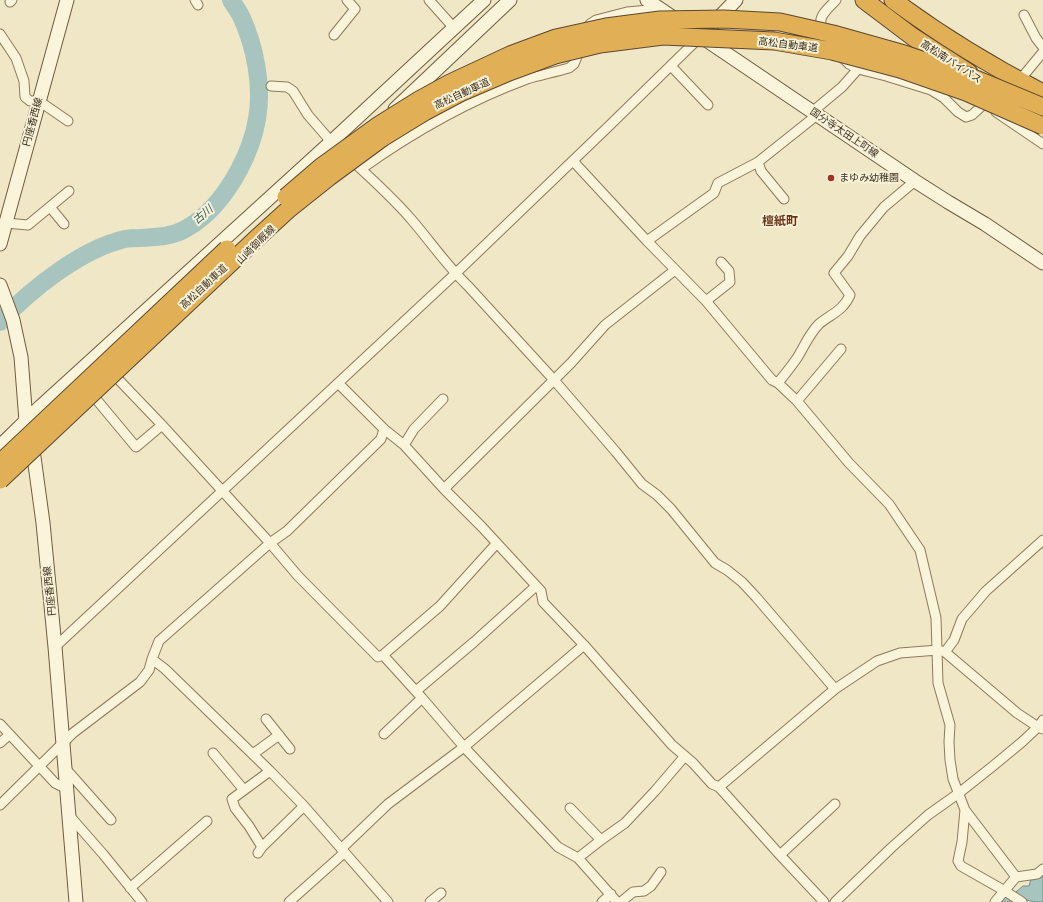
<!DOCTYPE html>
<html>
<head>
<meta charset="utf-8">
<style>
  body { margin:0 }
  canvas { display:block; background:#f0e7c7 }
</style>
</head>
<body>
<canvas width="1043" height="902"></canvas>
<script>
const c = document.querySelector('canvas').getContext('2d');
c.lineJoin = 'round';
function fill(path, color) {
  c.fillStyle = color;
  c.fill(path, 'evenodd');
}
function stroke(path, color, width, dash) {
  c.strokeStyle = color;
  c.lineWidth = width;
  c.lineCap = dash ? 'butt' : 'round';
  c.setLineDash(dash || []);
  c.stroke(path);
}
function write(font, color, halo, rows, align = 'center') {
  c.font = font + ' Literata,"Noto Sans JP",serif';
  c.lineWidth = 4;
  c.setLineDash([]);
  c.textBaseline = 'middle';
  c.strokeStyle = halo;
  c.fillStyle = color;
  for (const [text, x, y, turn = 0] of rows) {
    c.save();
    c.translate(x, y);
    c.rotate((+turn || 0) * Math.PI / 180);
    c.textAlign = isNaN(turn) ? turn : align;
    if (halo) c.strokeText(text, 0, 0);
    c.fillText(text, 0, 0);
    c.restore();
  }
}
const water = new Path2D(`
  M 1043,877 L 1043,902 C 1037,902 1030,902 1025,899 L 1022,902 L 1000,902 L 1006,895 L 1010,897 L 1023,886 L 1029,886 L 1031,879 Z`);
fill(water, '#a8c4be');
stroke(water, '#6e938d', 1);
stroke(new Path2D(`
  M 0,322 C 30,290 81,249 125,239 C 130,238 135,238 140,238 C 156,237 172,237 187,228 C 210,215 226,194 239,170 C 247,155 254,137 257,119 C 263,86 255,46 241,16 C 238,10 234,5 231,0`), '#a8c4be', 18);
const street = new Path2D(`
  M 195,0 L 198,5
  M 429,0 L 454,28
  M 10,2 L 12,0
  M 1024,15 L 1036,38 L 1043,47
  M 588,30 L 590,24 L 596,20 L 627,12 L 660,9
  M 826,32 C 824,29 821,26 821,23 C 819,15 831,6 836,0
  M 0,34 L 16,58 L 24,81 L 25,97 L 30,101 L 39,101 L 68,121
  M 334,35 L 355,9 L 347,0
  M 841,56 L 849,64 L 858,69 L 886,76 L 931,90 L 944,98 L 958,112 L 966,117 L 972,115 L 984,104
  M 671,66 L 708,105
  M 1019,81 L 1043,52
  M 271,86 L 287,87 L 293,91 L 308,115 L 334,145
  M 812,112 L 842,87 L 858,69
  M 996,112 L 1043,144
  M 350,159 C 371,178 392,197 411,219 C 430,241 447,266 468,286 L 554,380 L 616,452 L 642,484 L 657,495 L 671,509 L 715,563 L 727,570 L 742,582 L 756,597 L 835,689
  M 573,161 L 647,241 L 706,301 L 772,380 L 778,383 L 797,401 L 849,463 L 889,504 L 920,550 L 936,618 L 938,683 L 950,725 L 949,742 L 950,760 L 953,779 L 965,810 L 1016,877 L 995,902
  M 758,162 L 761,171 L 784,199
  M 361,169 C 413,132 467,101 527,79 C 541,75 555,72 569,68 L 574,64 L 581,47
  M 50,207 L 64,224
  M 6,223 L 28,225 L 69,191
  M 647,241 L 714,193 L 718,183 L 758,162 L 817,115
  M 706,301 L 730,282 L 729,271 L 721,262
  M 118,379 L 162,425 L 270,543 L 298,576 L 378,657 L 383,655 L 422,698 L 464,747 L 558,847 L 578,858 L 617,902
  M 338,383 L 384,429 L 404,445 L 444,489 L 482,527 L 541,591 L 543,602 L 584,645 L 672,745 L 693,763 L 712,784 L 719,787 L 780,855 L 824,902
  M 778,383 C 784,375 791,367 797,358 C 804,347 809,334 819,324 C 831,314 843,311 850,295 L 834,273 L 848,256 L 860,236 L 884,207 L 915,181
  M 96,399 L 136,447 L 162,425
  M 797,401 L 841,349
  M 404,445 L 414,429 L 443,399
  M 444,489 L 571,363 L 605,325 L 675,270
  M 55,647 L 455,274 L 610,125 L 699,38
  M 945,652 L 954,640 L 962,619 L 986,591 L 1043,540
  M 383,655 L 440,606 L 497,543
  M 152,659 L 165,669 L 270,771 L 304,806 L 388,902
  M 416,691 L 474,642 L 536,586
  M 266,719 L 290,749
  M 0,724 L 55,783 L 61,786 L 66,787
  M 384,734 L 422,698
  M 0,743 L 9,735
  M 213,753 L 244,790
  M 253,754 L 279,735
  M 65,768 L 111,820
  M 719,787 L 835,689 L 877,661 L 900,653 L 938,650 L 945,652 L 1017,713 L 1038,727 L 1043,729
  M 0,805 L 73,733 L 140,682 L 149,670 L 152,659 L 159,641 L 270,543 L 287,531 L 381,439 L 384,429
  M 570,808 L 601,840
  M 965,810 L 962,842 L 958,861 L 961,866 L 1005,891 L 1022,902
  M 68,814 L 103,854 L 142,902
  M 262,847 L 249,826 L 235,808 L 232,799 L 270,771
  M 341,849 L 388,804 L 464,747 L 584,645
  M 258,853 L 262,847 L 304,806
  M 780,855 L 835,804
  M 578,858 L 601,840 L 625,823 L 655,791 L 685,756
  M 1016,877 L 1037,874 L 1043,869
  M 130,888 L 207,821
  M 289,902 L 344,853
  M 430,902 L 441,893
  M 602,902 L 611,894
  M 621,902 L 633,892 L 644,891 L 651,886 L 661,872
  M 835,902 L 891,848 L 928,815 L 959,793 L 993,766 L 1022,742 L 1038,727 L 1043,720`);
const secondary = new Path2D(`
  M 647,0 L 915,181 L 948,202 L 985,224 L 1043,263
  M 700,37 L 736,0
  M 395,109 L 510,0
  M 0,244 L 67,0
  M 0,285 L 13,320 L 21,357 L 26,421 L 34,457 L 43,523 L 55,647 L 76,902
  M 0,446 L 40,407 L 331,142 L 484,0`);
const highway = new Path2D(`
  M 864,0 L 913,37 L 969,73
  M 893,0 C 940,35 991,66 1043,93`);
stroke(street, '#8d7a5b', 11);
stroke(secondary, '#6f5b3e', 15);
stroke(highway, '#5b472f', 19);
stroke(street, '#faf4db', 9);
stroke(secondary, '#faf4db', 13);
stroke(highway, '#e1b056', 17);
const highwayBridge = new Path2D(`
  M 286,197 L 321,167 L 379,125 L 419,100 L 450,83 L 510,55 L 556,38 L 606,27 L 660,20 L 724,19 L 780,22 L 833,34 L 904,54 L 971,77 L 1043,107
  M 0,463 L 227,249
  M 0,480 L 256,239 L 290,208 L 329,177 L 382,138 L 426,111 L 460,93 L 509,72 L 555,55 L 600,44 L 663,36 L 774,41 L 832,51 L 900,69 L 966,92 L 1043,126`);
stroke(highwayBridge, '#5b472f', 19, []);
stroke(highwayBridge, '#e1b056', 17);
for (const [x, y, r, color] of [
  [831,178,4,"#9e3229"]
]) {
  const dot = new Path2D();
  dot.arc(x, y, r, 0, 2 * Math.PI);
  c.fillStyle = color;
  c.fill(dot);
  stroke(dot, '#f7f1d7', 1.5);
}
write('10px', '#3d301f', '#f7f1d7', [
  ["高松自動車道",788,45,7],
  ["高松南バイパス",951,62,33],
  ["高松自動車道",462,94,-25],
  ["円座香西線",33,122,-75],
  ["国分寺太田上町線",844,133,34],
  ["山崎御厩線",256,245,-45],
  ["高松自動車道",204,287,-43],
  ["円座香西線",50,591,-96]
]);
write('10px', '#3d301f', '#f7f1d7', [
  ["まゆみ幼稚園",839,178]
], 'left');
write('italic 11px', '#2e5c5d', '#f7f1d7', [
  ["古川",203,215,-40]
]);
write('bold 12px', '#6b341d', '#f7f1d7', [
  ["檀紙町",780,221]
]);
</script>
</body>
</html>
